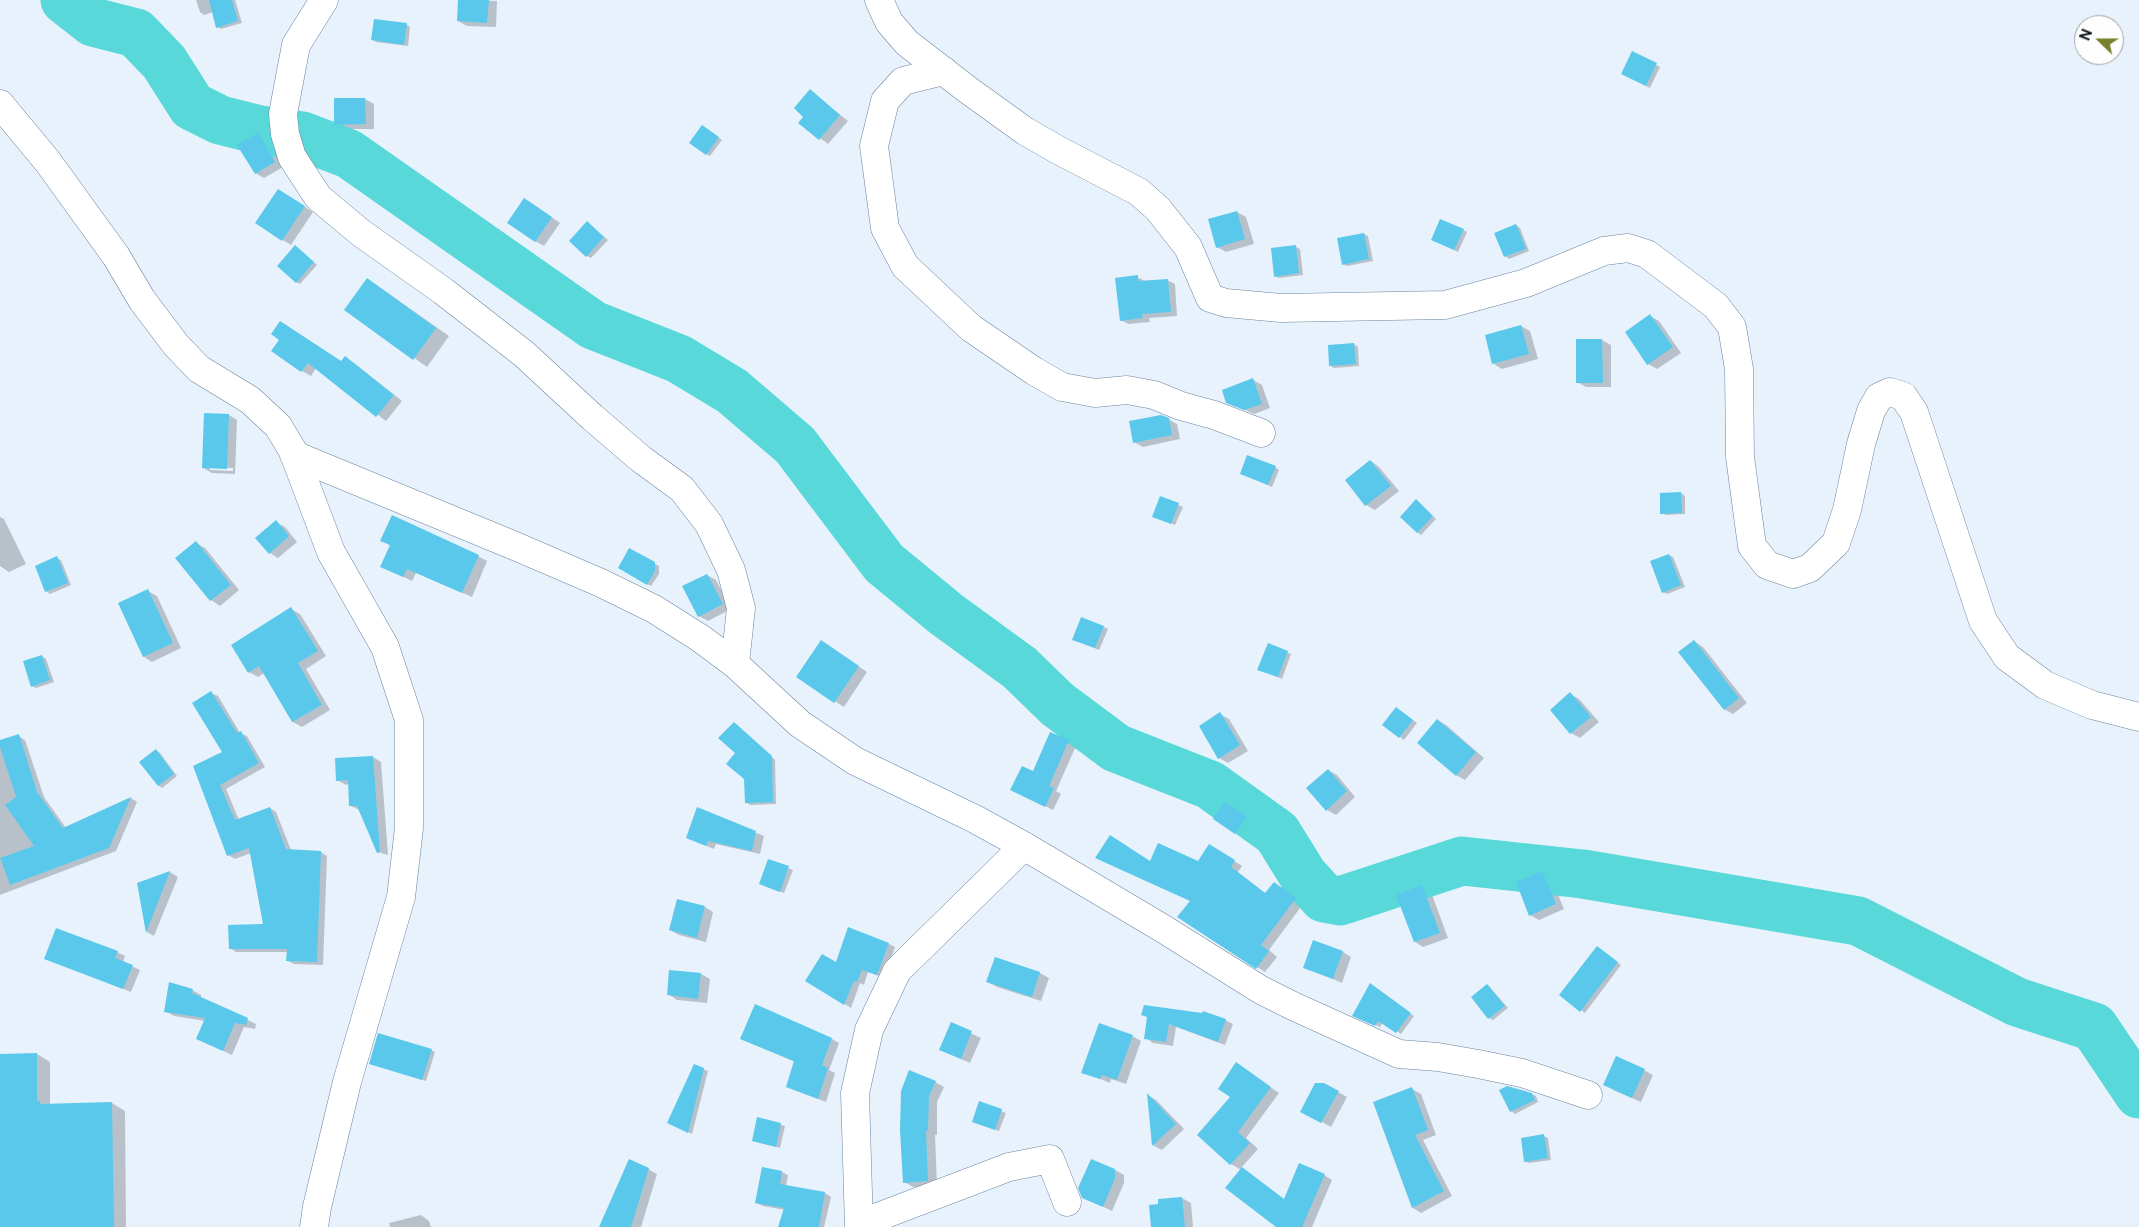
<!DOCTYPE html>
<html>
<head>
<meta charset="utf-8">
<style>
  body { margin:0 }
  #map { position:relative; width:2139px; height:1227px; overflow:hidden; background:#e7f2fd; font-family:"Public Sans",sans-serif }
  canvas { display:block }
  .north { position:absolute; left:2074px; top:15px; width:50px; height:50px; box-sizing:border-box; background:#fefefe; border:1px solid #9da0a4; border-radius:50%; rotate:292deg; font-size:14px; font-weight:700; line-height:20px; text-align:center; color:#0b141d }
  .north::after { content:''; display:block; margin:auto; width:18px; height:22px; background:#79802b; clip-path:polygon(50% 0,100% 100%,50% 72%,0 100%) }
</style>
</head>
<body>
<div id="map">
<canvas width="2139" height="1227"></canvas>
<div class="north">N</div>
</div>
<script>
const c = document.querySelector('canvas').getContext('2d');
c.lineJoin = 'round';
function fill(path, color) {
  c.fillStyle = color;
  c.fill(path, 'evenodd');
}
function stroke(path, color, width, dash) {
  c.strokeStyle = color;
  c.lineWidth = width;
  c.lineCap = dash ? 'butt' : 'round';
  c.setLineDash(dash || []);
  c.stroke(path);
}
fill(new Path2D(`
  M 196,0 L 235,0 L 242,23 L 221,29 L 217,27 L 213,12 L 204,15 L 200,12 Z
  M 459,0 L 497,1 L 496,27 L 467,26 L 458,21 Z
  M 406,24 L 410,27 L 408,46 L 376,42 L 372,39 Z
  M 1632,53 L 1660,67 L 1650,88 L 1626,76 Z
  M 810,91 L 848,121 L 828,144 L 800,123 L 805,117 Z
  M 335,99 L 365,99 L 374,104 L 374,129 L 344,129 L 335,124 Z
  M 706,128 L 722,140 L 710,156 L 706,154 Z
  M 258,134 L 267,139 L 283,167 L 264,178 L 255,173 Z
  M 288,196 L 313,212 L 291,245 L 283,240 Z
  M 525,199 L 560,223 L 544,246 L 535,241 Z
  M 1237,212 L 1246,217 L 1254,244 L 1226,252 L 1217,247 Z
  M 587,223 L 608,240 L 591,258 L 587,256 Z
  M 1516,225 L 1520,228 L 1529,251 L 1509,259 L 1505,256 Z
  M 1463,230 L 1467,232 L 1458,252 L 1436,241 Z
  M 1364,234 L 1368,236 L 1373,261 L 1347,266 L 1343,264 Z
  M 296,247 L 317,265 L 300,284 L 296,282 Z
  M 1296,247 L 1300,249 L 1303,275 L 1279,278 L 1275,276 Z
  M 1137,277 L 1145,281 L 1167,280 L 1175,284 L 1177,316 L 1149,318 L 1150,322 L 1128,324 L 1121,320 Z
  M 368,279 L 449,336 L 427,367 L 346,310 Z
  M 1650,316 L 1659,321 L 1681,353 L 1657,369 L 1648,364 Z
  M 281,322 L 342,362 L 345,358 L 354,363 L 402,401 L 386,421 L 316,368 L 311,376 L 302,371 L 272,351 L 280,340 Z
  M 1521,326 L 1530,331 L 1538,359 L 1502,369 L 1494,364 Z
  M 1578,340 L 1602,340 L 1611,345 L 1611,387 L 1586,387 L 1577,382 Z
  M 1354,344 L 1358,347 L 1359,366 L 1334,368 L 1330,366 Z
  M 1253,380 L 1262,385 L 1270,408 L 1254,414 L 1227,402 Z
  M 229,415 L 237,420 L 235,474 L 212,473 L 203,468 ZM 210,467 L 233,468 L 233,471 L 210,470 Z
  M 1168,419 L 1177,424 L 1180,439 L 1143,447 L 1134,442 Z
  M 1371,461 L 1379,467 L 1399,491 L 1375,510 L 1366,505 Z
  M 1275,467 L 1279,470 L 1272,487 L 1245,475 Z
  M 1681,493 L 1685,496 L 1685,514 L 1666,515 L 1662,513 Z
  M 1160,497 L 1183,507 L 1175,525 L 1158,518 Z
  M 1417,501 L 1436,519 L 1421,535 L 1417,532 Z
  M 0,517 L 4,519 L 26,564 L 9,572 L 0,566 Z
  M 276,522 L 285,527 L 297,542 L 278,558 L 270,553 Z
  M 382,540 L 478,556 L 487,561 L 472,597 L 416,573 L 412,581 L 391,571 L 391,546 Z
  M 196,543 L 205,548 L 239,590 L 220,606 L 211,600 L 177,558 Z
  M 630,549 L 659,566 L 659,574 L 651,586 L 619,568 Z
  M 1669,555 L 1673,557 L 1685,587 L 1667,594 L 1663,592 Z
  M 57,558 L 61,560 L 71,585 L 50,594 L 46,591 Z
  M 707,575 L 716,580 L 731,609 L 708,621 L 699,616 Z
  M 148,591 L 157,596 L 181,648 L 152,662 L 144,657 Z
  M 291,609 L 300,614 L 326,656 L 306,669 L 330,710 L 302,727 L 293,722 L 264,673 L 258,677 L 249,672 Z
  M 1104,627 L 1108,629 L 1099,650 L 1077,641 Z
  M 1694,641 L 1703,647 L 1747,703 L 1733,714 L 1724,709 Z
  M 830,647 L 867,672 L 844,707 L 797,677 Z
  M 1287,652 L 1291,654 L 1282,679 L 1263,671 Z
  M 42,656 L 46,659 L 54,682 L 36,688 L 32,686 Z
  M 211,693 L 218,696 L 240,733 L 247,736 L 265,767 L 226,789 L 239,820 L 270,808 L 276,812 L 291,850 L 321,852 L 327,856 L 323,965 L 294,964 L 288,961 L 288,952 L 236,952 L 230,948 L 265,925 L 251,853 L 235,859 L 228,855 L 194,767 L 224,753 Z
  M 1570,694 L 1579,699 L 1599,722 L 1580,738 L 1571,733 L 1552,710 Z
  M 1401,711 L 1417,723 L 1404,740 L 1384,725 Z
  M 1220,714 L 1229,719 L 1248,751 L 1228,763 L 1219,758 Z
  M 1437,720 L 1446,725 L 1484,758 L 1465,780 L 1456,775 Z
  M 738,726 L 775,760 L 776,804 L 750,805 L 746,802 L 746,779 L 737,753 Z
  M 18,736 L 25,740 L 44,797 L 66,828 L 131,798 L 137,802 L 116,851 L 0,895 L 0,742 Z
  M 1068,741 L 1076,746 L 1056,791 L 1061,794 L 1053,810 L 1020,793 L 1034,773 Z
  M 156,751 L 160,753 L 177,776 L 162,788 L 158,785 Z
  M 373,757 L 381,762 L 388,855 L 378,852 L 359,810 L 351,806 L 349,784 L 346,785 L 337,780 Z
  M 1328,770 L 1337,775 L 1355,797 L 1336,815 L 1327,810 Z
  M 1229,806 L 1250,820 L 1239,835 L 1235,833 Z
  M 698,809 L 764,836 L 760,854 L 716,844 L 714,849 L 687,838 Z
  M 1217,850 L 1242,866 L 1238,872 L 1266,894 L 1282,888 L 1303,904 L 1269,950 L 1277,957 L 1265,972 L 1257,967 L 1150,862 L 1198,862 Z
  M 769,860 L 793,870 L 784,893 L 764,886 Z
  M 170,872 L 178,877 L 154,936 L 147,932 L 139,884 Z
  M 1542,873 L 1551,878 L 1564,909 L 1539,920 L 1530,915 Z
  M 1422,887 L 1431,892 L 1448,938 L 1423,947 L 1415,942 Z
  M 705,907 L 713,912 L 706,942 L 679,935 L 670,930 Z
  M 889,944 L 895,947 L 884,978 L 868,972 L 864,985 L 860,983 L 851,1008 L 807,981 L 837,964 Z
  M 1601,950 L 1621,965 L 1585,1013 L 1560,995 Z
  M 117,952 L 125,956 L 123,962 L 140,970 L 131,992 L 45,958 Z
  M 1343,952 L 1351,957 L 1342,983 L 1305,967 Z
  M 996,958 L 1040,973 L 1049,978 L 1041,1001 L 997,987 L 988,982 Z
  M 670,971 L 701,974 L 710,979 L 707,1003 L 677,1000 L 668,994 Z
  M 1488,985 L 1508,1008 L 1493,1020 L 1489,1018 Z
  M 1374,987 L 1414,1016 L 1401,1034 L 1383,1022 L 1380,1027 L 1358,1017 Z
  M 192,990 L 201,995 L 201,998 L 256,1024 L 255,1029 L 244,1027 L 232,1055 L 198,1039 L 205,1021 L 174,1016 L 165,1011 Z
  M 1149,1018 L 1225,1020 L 1233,1024 L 1225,1045 L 1176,1027 L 1173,1046 L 1153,1043 L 1146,1038 Z
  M 951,1024 L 981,1038 L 970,1063 L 941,1050 Z
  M 1132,1036 L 1141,1041 L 1126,1084 L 1111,1079 L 1110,1083 L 1083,1072 Z
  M 741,1039 L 832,1039 L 839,1043 L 829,1070 L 835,1073 L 826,1102 L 787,1087 L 795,1062 Z
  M 431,1050 L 435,1052 L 426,1081 L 374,1065 Z
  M 37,1054 L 50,1062 L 50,1105 L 112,1103 L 125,1111 L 126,1227 L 0,1227 L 0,1055 Z
  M 703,1069 L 708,1071 L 692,1134 L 673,1124 Z
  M 1245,1069 L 1279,1093 L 1246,1138 L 1258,1149 L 1241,1168 L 1285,1200 L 1324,1175 L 1332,1180 L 1312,1227 L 1278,1227 L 1241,1170 L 1231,1164 L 1199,1135 L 1232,1097 Z
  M 1644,1070 L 1653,1075 L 1641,1102 L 1613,1090 Z
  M 935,1082 L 944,1087 L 937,1102 L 937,1135 L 935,1135 L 937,1186 L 913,1187 L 904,1182 L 901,1130 Z
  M 1324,1084 L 1347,1097 L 1331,1127 L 1302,1111 Z
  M 1412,1089 L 1421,1094 L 1436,1135 L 1423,1140 L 1452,1196 L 1421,1213 L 1413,1208 Z
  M 1531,1094 L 1536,1096 L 1538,1102 L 1515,1114 L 1511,1111 Z
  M 1149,1096 L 1156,1100 L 1184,1129 L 1162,1150 L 1154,1146 Z
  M 980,1103 L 1006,1113 L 999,1131 L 973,1122 Z
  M 758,1118 L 785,1126 L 780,1148 L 753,1141 Z
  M 1544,1136 L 1548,1138 L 1551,1160 L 1529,1163 L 1525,1161 Z
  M 648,1169 L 657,1174 L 641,1227 L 602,1227 Z
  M 1115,1170 L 1124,1175 L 1124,1183 L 1112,1211 L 1083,1197 Z
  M 782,1172 L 788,1175 L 786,1186 L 825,1193 L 831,1197 L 824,1227 L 779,1227 L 785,1210 L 763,1206 L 756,1203 Z
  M 1182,1198 L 1191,1203 L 1193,1227 L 1152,1227 Z
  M 421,1215 L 429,1221 L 431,1227 L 390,1227 L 389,1223 Z`), '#0003');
stroke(new Path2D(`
  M 65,0 L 93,22 L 136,33 L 164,62 L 192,106 L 220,120 L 260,130 L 302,136 L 349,154 L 593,325 L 679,359 L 732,391 L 795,445 L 884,563 L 946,614 L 1020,668 L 1057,704 L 1116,748 L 1210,785 L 1277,833 L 1303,875 L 1324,898 L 1340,901 L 1462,861 L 1583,874 L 1858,921 L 2017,1002 L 2094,1027 L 2139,1094`), '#58d8d8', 49);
fill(new Path2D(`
  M 209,0 L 232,0 L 238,21 L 216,28 Z
  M 458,0 L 489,0 L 487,23 L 457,21 Z
  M 374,19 L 407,23 L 404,45 L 371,40 Z
  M 1632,51 L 1657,63 L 1646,86 L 1621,74 Z
  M 810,89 L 840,115 L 819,140 L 798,123 L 803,117 L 794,108 Z
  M 334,98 L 365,98 L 366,124 L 334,125 Z
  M 702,125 L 719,137 L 706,155 L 689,143 Z
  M 258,133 L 275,162 L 255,174 L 237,145 Z
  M 278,189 L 305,206 L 282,241 L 255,223 Z
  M 524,198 L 552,217 L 535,242 L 507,223 Z
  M 1237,211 L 1245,239 L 1216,248 L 1208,219 Z
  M 1440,219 L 1464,229 L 1454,250 L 1431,240 Z
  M 587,221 L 604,237 L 586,257 L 569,241 Z
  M 1516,224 L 1526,249 L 1504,257 L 1494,233 Z
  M 1364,233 L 1369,259 L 1342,265 L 1337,238 Z
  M 295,245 L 314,262 L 296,283 L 277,266 Z
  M 1296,245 L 1299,273 L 1274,277 L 1271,248 Z
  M 1138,275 L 1138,281 L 1168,279 L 1171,312 L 1142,314 L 1143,318 L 1120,321 L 1115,278 Z
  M 367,278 L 436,328 L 413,360 L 344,310 Z
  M 1650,314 L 1673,347 L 1647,365 L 1625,332 Z
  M 280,321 L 341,361 L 345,356 L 394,395 L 376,417 L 308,363 L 301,372 L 271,351 L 279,340 L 271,334 Z
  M 1521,325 L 1529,354 L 1492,364 L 1485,335 Z
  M 1576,339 L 1602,339 L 1603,383 L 1576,383 Z
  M 1354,343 L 1356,364 L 1329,366 L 1328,345 Z
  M 1253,378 L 1262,404 L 1244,410 L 1226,403 L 1222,390 Z
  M 204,413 L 229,414 L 227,469 L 202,468 Z
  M 1161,415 L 1169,418 L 1172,435 L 1133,443 L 1129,421 Z
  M 1247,455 L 1276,466 L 1268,485 L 1240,474 Z
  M 1370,460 L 1391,486 L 1365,506 L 1345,480 Z
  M 1681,492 L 1682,513 L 1660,514 L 1660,493 Z
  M 1160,496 L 1179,503 L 1171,524 L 1152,517 Z
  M 1416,499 L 1433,516 L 1417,533 L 1400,517 Z
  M 392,515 L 479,555 L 462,593 L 407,569 L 403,577 L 380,567 L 390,545 L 380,541 Z
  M 276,520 L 289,536 L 269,554 L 255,538 Z
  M 196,541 L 231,585 L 210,601 L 175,558 Z
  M 629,548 L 655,562 L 655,571 L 647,585 L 618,568 Z
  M 1669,554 L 1681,585 L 1662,593 L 1650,561 Z
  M 57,556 L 68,583 L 45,592 L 35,566 Z
  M 707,574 L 723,604 L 698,617 L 682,586 Z
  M 148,589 L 173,643 L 143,657 L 118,603 Z
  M 291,607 L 318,651 L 298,663 L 322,705 L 292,722 L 259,666 L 248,673 L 231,645 Z
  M 1081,617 L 1104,626 L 1095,648 L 1072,640 Z
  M 821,640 L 859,666 L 834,703 L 796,677 Z
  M 1694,640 L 1739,698 L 1724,710 L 1678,652 Z
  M 1268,643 L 1288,651 L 1278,677 L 1257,670 Z
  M 42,655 L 50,680 L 31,687 L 23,661 Z
  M 211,691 L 237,733 L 241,731 L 259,763 L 220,785 L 235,820 L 270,807 L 286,849 L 321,851 L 317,962 L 286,961 L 287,949 L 229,949 L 228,925 L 263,924 L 249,848 L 227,856 L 193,766 L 222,752 L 192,703 Z
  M 1570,692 L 1591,717 L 1570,734 L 1550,710 Z
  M 1396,707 L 1413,720 L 1399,738 L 1382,725 Z
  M 1220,712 L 1240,745 L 1218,759 L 1199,726 Z
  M 1437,719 L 1476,752 L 1456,776 L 1417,743 Z
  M 734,722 L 772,756 L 773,802 L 745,803 L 744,779 L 726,764 L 735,753 L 718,738 Z
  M 1050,732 L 1069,740 L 1049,786 L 1054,788 L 1045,807 L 1010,790 L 1022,766 L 1033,771 Z
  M 19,734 L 37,792 L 63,828 L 131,797 L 109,848 L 10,885 L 0,858 L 34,846 L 5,805 L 16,797 L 0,747 L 0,740 Z
  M 156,749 L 174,774 L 158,786 L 139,762 Z
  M 373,756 L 380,852 L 377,853 L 357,806 L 349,806 L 348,780 L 336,781 L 335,758 Z
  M 1328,769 L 1347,791 L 1326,811 L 1306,788 Z
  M 1225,802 L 1247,816 L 1235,834 L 1213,819 Z
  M 697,807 L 756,831 L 752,851 L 708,841 L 706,846 L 686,838 Z
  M 1110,835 L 1150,861 L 1158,843 L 1198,861 L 1209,844 L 1235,860 L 1231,867 L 1265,893 L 1274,882 L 1296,898 L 1261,945 L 1269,951 L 1256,969 L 1177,917 L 1190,901 L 1095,858 Z
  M 768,859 L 789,866 L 780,892 L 759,884 Z
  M 170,871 L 146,933 L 137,883 Z
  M 1542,871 L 1556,904 L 1529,916 L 1516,882 Z
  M 1422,885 L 1440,933 L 1414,942 L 1396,895 Z
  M 677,899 L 705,906 L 697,938 L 669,930 Z
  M 848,927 L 889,943 L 877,975 L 862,970 L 857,982 L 854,981 L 844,1005 L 805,981 L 822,954 L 836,962 Z
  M 56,928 L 118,951 L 115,958 L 133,965 L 123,989 L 44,959 Z
  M 1313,940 L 1343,951 L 1333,979 L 1303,968 Z
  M 1597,946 L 1618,962 L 1580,1012 L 1559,995 Z
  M 995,957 L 1040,972 L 1032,997 L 986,982 Z
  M 669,970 L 701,973 L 698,999 L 667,995 Z
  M 169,982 L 193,989 L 192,993 L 248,1018 L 246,1025 L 235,1023 L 223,1051 L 196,1039 L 205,1018 L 164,1012 Z
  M 1370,983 L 1411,1013 L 1396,1033 L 1378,1021 L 1375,1026 L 1352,1016 Z
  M 1487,984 L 1505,1006 L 1488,1019 L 1471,997 Z
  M 755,1004 L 832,1038 L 822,1065 L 828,1068 L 818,1099 L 786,1087 L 794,1061 L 740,1039 Z
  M 1144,1005 L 1202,1013 L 1203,1011 L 1226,1019 L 1218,1042 L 1169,1024 L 1166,1042 L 1144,1039 L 1147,1017 L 1141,1015 Z
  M 951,1022 L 972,1031 L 961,1059 L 939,1050 Z
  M 1099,1023 L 1133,1035 L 1117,1080 L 1102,1075 L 1100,1079 L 1081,1073 Z
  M 378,1033 L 432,1049 L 422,1080 L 369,1064 Z
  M 37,1053 L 37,1101 L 40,1101 L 40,1104 L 112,1102 L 114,1227 L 0,1227 L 0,1054 Z
  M 1616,1056 L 1645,1069 L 1632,1098 L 1603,1085 Z
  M 1236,1062 L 1271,1087 L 1238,1132 L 1250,1143 L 1230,1165 L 1197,1135 L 1230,1097 L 1218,1089 Z
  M 694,1064 L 704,1068 L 688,1133 L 667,1123 Z
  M 909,1070 L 936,1081 L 929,1096 L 928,1131 L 926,1131 L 928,1181 L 903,1183 L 900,1130 L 901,1091 Z
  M 1315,1083 L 1324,1083 L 1339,1091 L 1321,1123 L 1300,1112 Z
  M 1507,1086 L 1532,1093 L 1535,1100 L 1510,1112 L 1499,1090 Z
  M 1412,1087 L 1428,1130 L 1415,1135 L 1444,1191 L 1412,1208 L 1373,1102 Z
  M 1147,1093 L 1176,1124 L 1152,1146 Z
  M 979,1101 L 1002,1109 L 995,1130 L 972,1122 Z
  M 757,1117 L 781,1123 L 776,1147 L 752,1141 Z
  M 1544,1134 L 1548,1158 L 1524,1162 L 1521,1138 Z
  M 629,1159 L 649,1168 L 631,1227 L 599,1227 Z
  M 1091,1159 L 1115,1169 L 1115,1178 L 1103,1207 L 1082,1198 L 1078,1188 Z
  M 1299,1163 L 1325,1174 L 1302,1227 L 1276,1227 L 1225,1188 L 1242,1167 L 1284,1199 Z
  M 762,1167 L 782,1171 L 780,1184 L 825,1192 L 819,1227 L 778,1227 L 784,1208 L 755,1203 Z
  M 1182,1197 L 1185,1227 L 1151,1227 L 1149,1205 L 1158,1204 L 1158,1199 Z`), '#59c8eb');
const minor = new Path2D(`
  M 324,0 L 296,45 L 283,114 L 285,134 L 292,157 L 318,197 L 361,233 L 443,291 L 524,354 L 592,417 L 641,459 L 682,489 L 709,524 L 731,570 L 741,608 L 735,664
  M 879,0 L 889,22 L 907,43 L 968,90 L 1025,131 L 1058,150 L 1139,192 L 1158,209 L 1188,247 L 1210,298 L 1226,303 L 1281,308 L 1445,305 L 1526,283 L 1604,251 L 1628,248 L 1647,254 L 1716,306 L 1732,327 L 1739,369 L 1740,457 L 1752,546 L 1767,565 L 1793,574 L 1810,568 L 1836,543 L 1847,510 L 1861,444 L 1871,411 L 1879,397 L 1890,392 L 1903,396 L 1914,412 L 1983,621 L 2007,657 L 2045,685 L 2092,705 L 2139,717
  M 944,71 L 903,81 L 885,101 L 874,146 L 885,228 L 905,266 L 971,328 L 1034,371 L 1062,387 L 1095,393 L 1127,390 L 1154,395 L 1181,406 L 1214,415 L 1261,433
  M 0,104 L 48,162 L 116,256 L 142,300 L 176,345 L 199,369 L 250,400 L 278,426 L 293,451 L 331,552 L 385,647 L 409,720 L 409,828 L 401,897 L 347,1082 L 317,1207 L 314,1227
  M 294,455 L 515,546 L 601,583 L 654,609 L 700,638 L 735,664 L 800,724 L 855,761 L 975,819 L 1024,846 L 1162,928 L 1261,990 L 1293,1006 L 1399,1054 L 1438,1057 L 1478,1064 L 1522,1073 L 1588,1095
  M 875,1218 L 1009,1167 L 1050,1159 L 1067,1202
  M 859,1227 L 855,1093 L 869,1030 L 897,971 L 1024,846`);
stroke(minor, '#6c849d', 29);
stroke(minor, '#fff', 28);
</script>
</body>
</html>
